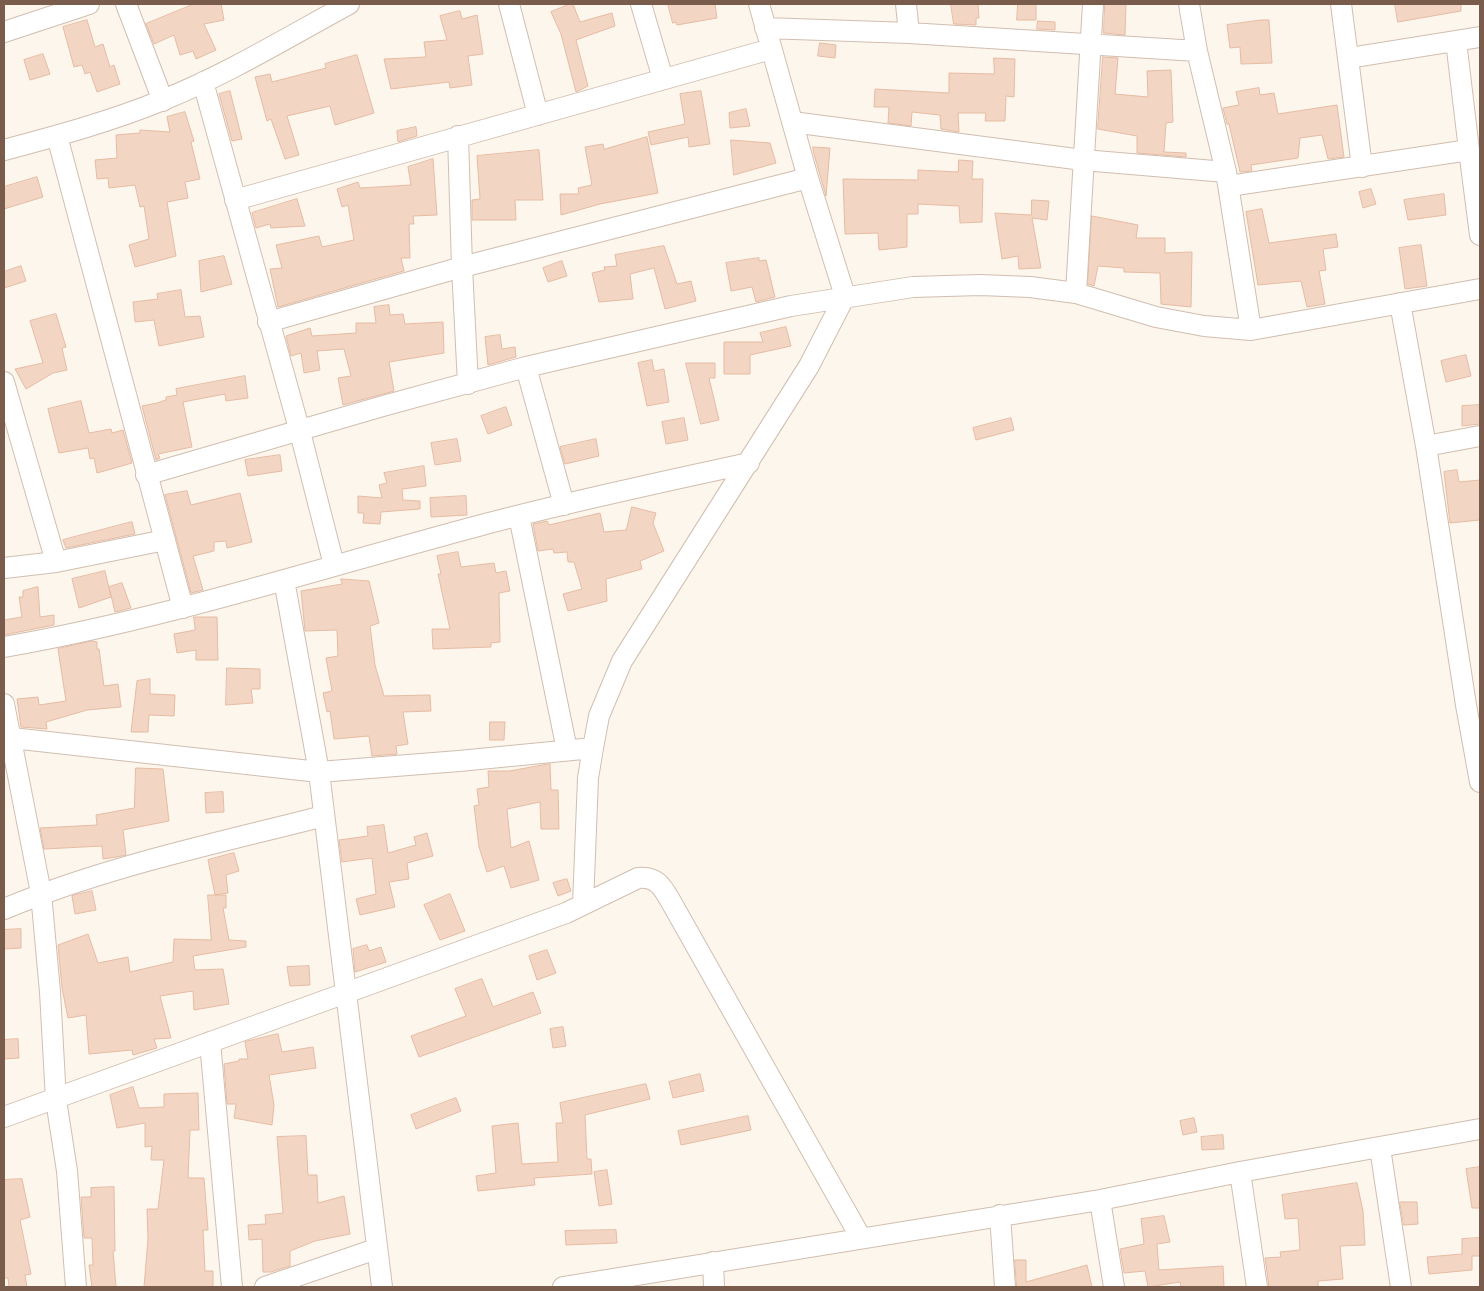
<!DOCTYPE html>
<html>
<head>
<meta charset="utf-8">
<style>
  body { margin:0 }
  #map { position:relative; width:1484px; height:1291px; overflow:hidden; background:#fdf6ec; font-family:Ubuntu,sans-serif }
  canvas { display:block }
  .frame { position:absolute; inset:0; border:5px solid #7a5c4d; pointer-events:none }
</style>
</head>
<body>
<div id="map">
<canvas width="1484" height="1291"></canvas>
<div class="frame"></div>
</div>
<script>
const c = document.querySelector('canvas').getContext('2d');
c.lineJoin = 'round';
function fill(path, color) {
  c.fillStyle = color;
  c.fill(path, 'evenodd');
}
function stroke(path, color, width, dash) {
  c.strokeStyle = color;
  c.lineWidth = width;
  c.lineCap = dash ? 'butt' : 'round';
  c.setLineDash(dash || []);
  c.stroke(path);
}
const building = new Path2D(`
  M 194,4 L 221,4 L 224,20 L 204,24 L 216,50 L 196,59 L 193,51 L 180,55 L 174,35 L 154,44 L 146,24 Z
  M 570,4 L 573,4 L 580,22 L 612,13 L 615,26 L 576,40 L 588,86 L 576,92 L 561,34 L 551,12 Z
  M 668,4 L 715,4 L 717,18 L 677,25 L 676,22 L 673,23 Z
  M 951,4 L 978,4 L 979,18 L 976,18 L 976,25 L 954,24 Z
  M 1018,4 L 1036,4 L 1036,20 L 1017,20 Z
  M 1105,4 L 1126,4 L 1125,35 L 1104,33 Z
  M 1395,4 L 1461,4 L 1461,11 L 1398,22 Z
  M 460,11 L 462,19 L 477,15 L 483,54 L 468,56 L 472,85 L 450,88 L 449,82 L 391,89 L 384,59 L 426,57 L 424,42 L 447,40 L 440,16 Z
  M 87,20 L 95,47 L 103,44 L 110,67 L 114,65 L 120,84 L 97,92 L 90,72 L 85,74 L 82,65 L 74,67 L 63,27 Z
  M 1261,20 L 1269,20 L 1272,63 L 1241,64 L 1240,47 L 1230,48 L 1227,25 Z
  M 1038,21 L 1055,22 L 1055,30 L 1037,29 Z
  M 820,43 L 836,45 L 835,58 L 818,56 Z
  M 43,54 L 50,74 L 30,80 L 24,60 Z
  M 357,55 L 374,113 L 335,125 L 330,106 L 287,116 L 299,155 L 285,159 L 271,119 L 267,121 L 255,77 L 270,74 L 272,82 L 326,68 L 325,64 Z
  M 1103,57 L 1118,58 L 1115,94 L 1148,97 L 1147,71 L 1171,70 L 1173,122 L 1166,123 L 1164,152 L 1186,153 L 1186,157 L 1137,153 L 1137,136 L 1098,129 Z
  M 994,58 L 1015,59 L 1014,97 L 1006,96 L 1005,121 L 985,121 L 986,113 L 958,113 L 959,132 L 941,129 L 940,115 L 912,112 L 911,126 L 888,123 L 889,107 L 874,107 L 875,89 L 949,93 L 949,73 L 994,74 Z
  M 1259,88 L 1260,95 L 1274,93 L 1278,114 L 1337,105 L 1344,157 L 1328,159 L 1322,135 L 1300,138 L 1298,158 L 1251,165 L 1252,171 L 1240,172 L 1229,124 L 1227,124 L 1223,108 L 1239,105 L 1236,92 Z
  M 230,91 L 242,139 L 232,141 L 219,94 Z
  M 701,91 L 710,144 L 689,147 L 688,137 L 651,145 L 648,132 L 685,124 L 680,94 Z
  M 746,109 L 750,126 L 730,128 L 729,113 Z
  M 185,112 L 194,141 L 191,142 L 200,179 L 185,182 L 188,198 L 167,202 L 176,256 L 135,267 L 129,245 L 149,239 L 144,206 L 140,207 L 135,185 L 109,188 L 108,178 L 97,179 L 95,160 L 117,158 L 116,135 L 140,133 L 140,130 L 170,132 L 167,117 Z
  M 416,127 L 417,136 L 398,142 L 397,131 Z
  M 647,137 L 658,193 L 600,204 L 561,215 L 560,194 L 579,194 L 578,188 L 592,185 L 585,147 L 603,144 L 604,149 Z
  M 731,140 L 770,143 L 776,163 L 734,175 Z
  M 813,147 L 830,148 L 826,196 L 814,154 Z
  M 539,150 L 543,200 L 515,200 L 516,220 L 472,220 L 472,200 L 480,199 L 477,156 Z
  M 433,159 L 437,215 L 413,216 L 414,224 L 409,224 L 410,258 L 401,258 L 404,271 L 278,307 L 270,269 L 282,268 L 276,245 L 319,236 L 322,247 L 354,240 L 348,205 L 342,207 L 337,189 L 358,182 L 360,188 L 411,185 L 408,167 Z
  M 959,160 L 973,161 L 972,179 L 983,179 L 982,222 L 960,223 L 959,206 L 918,204 L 918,214 L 907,214 L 907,247 L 879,250 L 878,233 L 845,234 L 843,179 L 918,180 L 918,170 L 958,172 Z
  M 37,177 L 43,197 L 4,209 L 4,187 Z
  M 1371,189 L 1376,204 L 1363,208 L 1359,192 Z
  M 1444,194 L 1446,215 L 1408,220 L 1404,200 Z
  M 297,199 L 305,226 L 271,228 L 270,224 L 256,228 L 252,213 Z
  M 1032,200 L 1049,201 L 1047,220 L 1032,218 L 1041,268 L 1019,269 L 1018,256 L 1002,259 L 995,213 L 1031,215 Z
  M 1262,209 L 1269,243 L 1336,234 L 1338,247 L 1323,249 L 1326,270 L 1319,271 L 1325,304 L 1307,307 L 1301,281 L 1258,285 L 1246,212 Z
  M 1092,216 L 1138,225 L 1136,238 L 1165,238 L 1165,253 L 1192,252 L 1191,307 L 1161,304 L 1160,273 L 1124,272 L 1124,268 L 1098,266 L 1094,286 L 1088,284 Z
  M 1421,245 L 1427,286 L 1405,289 L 1399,248 Z
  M 664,246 L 677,284 L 691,281 L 696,301 L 665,309 L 654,268 L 630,274 L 633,299 L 599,302 L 592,273 L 605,270 L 604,267 L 617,266 L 615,255 Z
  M 224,256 L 232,284 L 201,292 L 199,261 Z
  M 759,258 L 759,261 L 766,260 L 775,297 L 756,302 L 752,287 L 731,291 L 726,263 Z
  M 562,261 L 567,276 L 548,282 L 543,268 Z
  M 21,266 L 26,281 L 4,288 L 4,272 Z
  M 181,290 L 185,317 L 200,316 L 204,337 L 159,346 L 154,320 L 135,322 L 133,302 L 158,299 L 157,294 Z
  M 389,305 L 390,315 L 403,314 L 405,324 L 443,322 L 444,353 L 389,362 L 394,391 L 343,405 L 338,378 L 351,376 L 344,349 L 317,351 L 320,370 L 304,373 L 301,353 L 291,356 L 286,336 L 310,328 L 312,336 L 356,333 L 356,323 L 376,323 L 374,307 Z
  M 56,314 L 66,347 L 62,348 L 67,370 L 53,373 L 26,389 L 15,369 L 43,363 L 30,321 Z
  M 786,327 L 791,346 L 750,355 L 750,374 L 724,374 L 724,342 L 763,342 L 760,333 Z
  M 500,335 L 502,349 L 515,347 L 516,357 L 488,365 L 485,337 Z
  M 1466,355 L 1471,376 L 1446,382 L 1441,361 Z
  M 652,360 L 654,371 L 664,369 L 669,402 L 647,406 L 638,363 Z
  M 686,363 L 715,363 L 715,378 L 709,378 L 719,420 L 701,424 Z
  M 245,376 L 248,398 L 226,401 L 225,394 L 183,402 L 192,447 L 158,454 L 160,458 L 156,460 L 142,406 L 157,403 L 166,400 L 166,397 L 177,395 L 176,389 Z
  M 81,401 L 89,433 L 111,429 L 112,433 L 123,430 L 132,463 L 97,473 L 94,458 L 90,459 L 88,448 L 59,453 L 48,409 Z
  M 1480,405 L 1480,424 L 1462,426 L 1462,406 Z
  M 506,407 L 512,425 L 488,434 L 481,416 Z
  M 684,418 L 688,440 L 666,444 L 662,422 Z
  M 1011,418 L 1014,430 L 976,440 L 973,428 Z
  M 457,439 L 461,461 L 435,465 L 431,443 Z
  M 596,439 L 599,456 L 565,464 L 560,447 Z
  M 280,455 L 282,471 L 248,476 L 245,460 Z
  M 424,466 L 426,486 L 402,489 L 403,500 L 420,501 L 420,509 L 381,512 L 380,524 L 363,523 L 364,513 L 358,513 L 358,496 L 382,498 L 379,485 L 387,483 L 384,473 Z
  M 1457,470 L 1459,482 L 1480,480 L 1480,520 L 1450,523 L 1444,472 Z
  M 187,491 L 191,505 L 240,493 L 252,542 L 227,548 L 226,541 L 214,542 L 214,551 L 193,556 L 203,590 L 191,593 L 165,495 Z
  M 466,496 L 467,515 L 431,517 L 430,498 Z
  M 632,507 L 656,513 L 653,523 L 664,551 L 640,561 L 642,569 L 606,579 L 607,601 L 568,611 L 563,594 L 582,589 L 574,562 L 568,562 L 567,552 L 554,553 L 553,549 L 538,551 L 533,524 L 547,521 L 549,525 L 600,513 L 604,532 L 626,530 Z
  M 132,522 L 135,534 L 66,548 L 63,540 Z
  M 458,552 L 461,567 L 494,563 L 496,573 L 506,571 L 510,591 L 499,593 L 500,642 L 491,643 L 491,647 L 433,649 L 432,629 L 450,629 L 438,574 L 441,574 L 437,556 Z
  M 105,571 L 111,597 L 79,608 L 72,579 Z
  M 341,579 L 369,581 L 379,623 L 370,626 L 375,665 L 384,696 L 430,695 L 431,711 L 403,712 L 408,744 L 396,746 L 397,754 L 372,756 L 369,736 L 334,739 L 330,711 L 327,712 L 323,693 L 332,691 L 326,658 L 338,656 L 337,630 L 305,631 L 301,591 L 342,584 Z
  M 122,583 L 131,608 L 115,612 L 109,587 Z
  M 38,587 L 40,617 L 54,615 L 54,625 L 4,635 L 4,620 L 22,617 L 19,597 L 23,597 L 23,591 Z
  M 194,617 L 217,617 L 218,660 L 196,660 L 196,650 L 177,653 L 174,634 L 195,630 Z
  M 92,641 L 97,642 L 97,649 L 99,649 L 104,686 L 118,684 L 121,707 L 87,710 L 46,722 L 47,729 L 21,727 L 17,699 L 38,697 L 39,705 L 66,701 L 58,649 Z
  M 227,668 L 260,669 L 260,689 L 251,689 L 253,703 L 226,705 Z
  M 150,679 L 150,694 L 175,695 L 174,716 L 149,715 L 148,732 L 131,732 L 137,681 Z
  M 490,722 L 505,722 L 504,740 L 490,740 Z
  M 550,764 L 551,790 L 558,790 L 559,829 L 541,829 L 540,802 L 507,809 L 511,848 L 529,841 L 539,880 L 511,888 L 504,866 L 487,872 L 479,847 L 474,806 L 479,805 L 477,789 L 489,787 L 488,771 L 509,771 Z
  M 136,768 L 163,769 L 169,821 L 123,830 L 126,855 L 117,857 L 103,859 L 102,846 L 44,849 L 40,828 L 97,825 L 96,815 L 134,808 Z
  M 223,792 L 224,812 L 206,813 L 205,793 Z
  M 384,825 L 388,853 L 416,845 L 414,837 L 427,833 L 433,856 L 407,863 L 409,879 L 389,882 L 395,907 L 360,915 L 356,899 L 376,894 L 372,858 L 342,862 L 339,840 L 368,836 L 367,827 Z
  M 234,853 L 239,871 L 226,875 L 228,893 L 215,895 L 208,860 Z
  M 567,879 L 571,891 L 558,896 L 553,883 Z
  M 92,891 L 96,910 L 75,914 L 72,896 Z
  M 450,894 L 465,931 L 440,940 L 424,905 Z
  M 208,895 L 226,895 L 226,908 L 223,908 L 229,940 L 246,941 L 246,947 L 193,956 L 195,970 L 223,969 L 229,1004 L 194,1010 L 193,991 L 160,996 L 171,1038 L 154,1039 L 157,1048 L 133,1055 L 132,1050 L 89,1054 L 86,1015 L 68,1018 L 62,988 L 58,945 L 88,934 L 98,963 L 128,957 L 130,972 L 173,962 L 174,939 L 211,940 Z
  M 21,929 L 21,948 L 4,949 L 4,930 Z
  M 367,945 L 369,951 L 381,947 L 386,962 L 355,972 L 353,949 Z
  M 547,950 L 556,973 L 537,980 L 529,956 Z
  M 309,966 L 310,985 L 290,986 L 287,967 Z
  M 482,979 L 493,1007 L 533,992 L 541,1013 L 419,1057 L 411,1036 L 466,1016 L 455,989 Z
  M 563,1027 L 566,1046 L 553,1048 L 550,1029 Z
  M 278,1034 L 282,1052 L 313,1047 L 316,1068 L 269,1075 L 274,1105 L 272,1125 L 234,1118 L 236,1104 L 227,1104 L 224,1064 L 239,1061 L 239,1059 L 248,1059 L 245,1042 Z
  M 18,1039 L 19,1058 L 4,1059 L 4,1040 Z
  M 700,1074 L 704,1091 L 673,1098 L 669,1082 Z
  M 646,1084 L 650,1099 L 585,1115 L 587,1159 L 591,1159 L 592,1174 L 534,1178 L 535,1185 L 478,1191 L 476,1176 L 496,1173 L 492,1126 L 518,1123 L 522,1164 L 558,1162 L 556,1123 L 563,1123 L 560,1103 Z
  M 133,1087 L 139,1108 L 164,1107 L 164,1094 L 198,1093 L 199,1130 L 190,1130 L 188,1178 L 204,1178 L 208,1230 L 203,1230 L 205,1271 L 213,1271 L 213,1287 L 144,1287 L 148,1239 L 147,1209 L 158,1209 L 164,1160 L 151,1160 L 152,1146 L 145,1147 L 145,1123 L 117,1128 L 110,1095 Z
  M 456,1098 L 461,1111 L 416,1129 L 411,1115 Z
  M 748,1116 L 751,1130 L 681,1145 L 678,1131 Z
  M 1194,1118 L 1197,1132 L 1183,1135 L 1180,1121 Z
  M 1223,1135 L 1224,1149 L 1202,1150 L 1201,1137 Z
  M 306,1136 L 308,1175 L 317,1175 L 318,1203 L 344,1196 L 350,1234 L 315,1241 L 290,1251 L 290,1266 L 271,1272 L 263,1272 L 262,1239 L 249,1240 L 248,1225 L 266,1224 L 265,1215 L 283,1213 L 277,1137 Z
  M 1480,1167 L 1480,1208 L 1472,1208 L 1466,1169 Z
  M 607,1170 L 612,1204 L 599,1206 L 594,1172 Z
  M 22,1179 L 30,1217 L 20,1220 L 31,1274 L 25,1275 L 27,1287 L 9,1287 L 8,1278 L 4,1278 L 4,1180 Z
  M 1357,1183 L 1363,1211 L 1365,1245 L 1340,1246 L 1343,1279 L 1318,1281 L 1318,1287 L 1269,1287 L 1265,1258 L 1281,1257 L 1280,1252 L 1300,1250 L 1298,1218 L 1285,1219 L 1282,1195 Z
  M 114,1187 L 115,1251 L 113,1251 L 116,1287 L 92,1287 L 89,1265 L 93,1265 L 92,1238 L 84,1238 L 81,1197 L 91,1197 L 91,1188 Z
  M 1400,1202 L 1417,1202 L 1418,1224 L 1404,1225 Z
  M 1164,1216 L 1170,1242 L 1157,1244 L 1159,1270 L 1223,1266 L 1224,1287 L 1181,1287 L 1180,1282 L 1148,1287 L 1145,1271 L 1124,1273 L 1120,1249 L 1144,1244 L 1141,1219 Z
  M 616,1230 L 617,1243 L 566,1245 L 565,1231 Z
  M 1480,1238 L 1480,1256 L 1472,1256 L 1472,1270 L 1429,1274 L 1427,1257 L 1462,1254 L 1462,1239 Z
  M 1015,1260 L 1026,1260 L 1026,1282 L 1087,1265 L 1092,1287 L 1017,1287 Z`);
fill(building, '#f3d5c3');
stroke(building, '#e6bba3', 1);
const minor = new Path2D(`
  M 126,4 L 163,101
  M 509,4 L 538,115
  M 641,4 L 663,79
  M 906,4 L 909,33
  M 1189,4 L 1197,51 L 1226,172 L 1251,330 L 1480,289
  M 1341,4 L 1362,167
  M 765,28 L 909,33 L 1197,51
  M 4,32 L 89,4
  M 1456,41 L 1469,150
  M 1349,58 L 1480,37
  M 203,82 L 300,432 L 334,565
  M 792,122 L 1083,160 L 1226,172
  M 57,136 L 183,608
  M 458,136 L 462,267 L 468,384
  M 4,150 C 57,136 112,121 163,100 C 228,74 288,37 349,4
  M 1229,186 L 1469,150 L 1480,235
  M 235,200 L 771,49
  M 1076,293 L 1093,4
  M 1400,303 L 1426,446 L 1466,705 L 1480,782
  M 268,322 L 462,267 L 808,178
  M 526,367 L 564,505
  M 4,382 L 56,562
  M 1426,446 L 1480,436
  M 146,475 L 383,406 L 526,367 L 791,306 L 913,287 L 980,285 L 1030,287 L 1076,293 L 1156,317 L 1204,326 L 1251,330
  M 519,516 L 567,750
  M 4,568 L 56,562 L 165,540
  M 284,580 L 319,772 L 382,1287
  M 4,647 C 165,619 320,568 478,526 C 567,502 658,483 749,463
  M 4,704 L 41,893 L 50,992 L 56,1100 L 67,1171 L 76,1287
  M 12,738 L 319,772 L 459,761 L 593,748
  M 583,905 L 588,778 L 593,748 L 599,716 L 622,661 L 809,366 L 845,296 L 808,178 L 759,4
  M 4,909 C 104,867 218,843 324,816
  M 210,1042 L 232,1287
  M 4,1117 L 566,913 L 638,878 C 656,876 662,886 670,900 L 861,1238
  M 1380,1148 L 1401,1287
  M 1240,1172 L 1257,1287
  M 1100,1200 L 1114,1287
  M 1000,1215 L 1005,1287
  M 713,1262 L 714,1287
  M 265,1287 L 376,1249
  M 563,1287 L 1100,1200 L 1240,1172 L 1480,1129`);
stroke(minor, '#d1beb0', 22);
stroke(minor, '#fff', 20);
</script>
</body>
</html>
